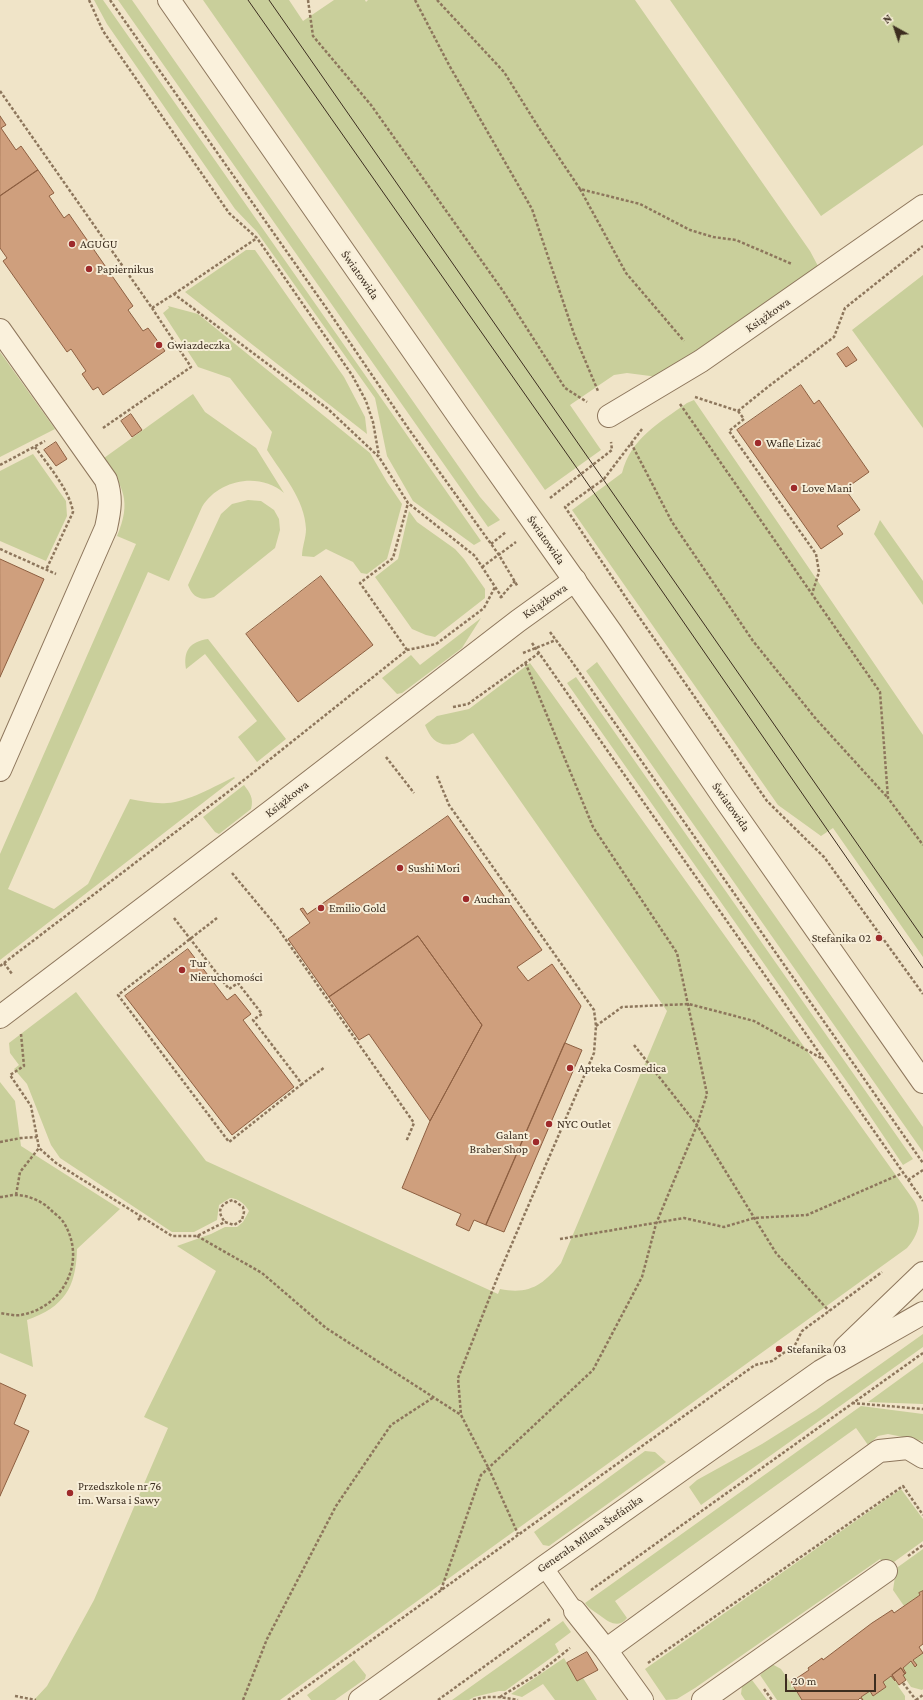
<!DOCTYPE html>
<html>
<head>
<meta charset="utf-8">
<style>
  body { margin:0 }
  #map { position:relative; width:923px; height:1700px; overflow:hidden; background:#f0e4c8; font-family:"Crimson Pro",serif }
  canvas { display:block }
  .north { position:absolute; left:875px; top:8px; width:40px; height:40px; -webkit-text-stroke:3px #f7eed8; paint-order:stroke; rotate:320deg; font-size:11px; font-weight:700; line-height:16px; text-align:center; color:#3d2e20 }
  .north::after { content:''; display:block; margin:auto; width:14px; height:18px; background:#3d2e20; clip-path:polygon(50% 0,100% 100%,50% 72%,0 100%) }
  .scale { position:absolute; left:785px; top:1674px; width:91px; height:18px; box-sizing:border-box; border:2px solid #3d2e20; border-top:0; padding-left:5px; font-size:12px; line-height:14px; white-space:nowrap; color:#3d2e20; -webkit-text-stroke:3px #f7eed8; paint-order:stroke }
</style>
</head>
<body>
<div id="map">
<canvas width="923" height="1700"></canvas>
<div class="north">N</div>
<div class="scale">20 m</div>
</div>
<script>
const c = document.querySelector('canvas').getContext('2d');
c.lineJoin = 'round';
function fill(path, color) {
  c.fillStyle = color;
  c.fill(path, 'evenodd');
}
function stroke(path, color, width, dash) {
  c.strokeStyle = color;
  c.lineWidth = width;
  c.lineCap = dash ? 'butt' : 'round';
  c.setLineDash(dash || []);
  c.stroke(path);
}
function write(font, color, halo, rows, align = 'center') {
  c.font = font + ' "Crimson Pro",serif';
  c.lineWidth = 4;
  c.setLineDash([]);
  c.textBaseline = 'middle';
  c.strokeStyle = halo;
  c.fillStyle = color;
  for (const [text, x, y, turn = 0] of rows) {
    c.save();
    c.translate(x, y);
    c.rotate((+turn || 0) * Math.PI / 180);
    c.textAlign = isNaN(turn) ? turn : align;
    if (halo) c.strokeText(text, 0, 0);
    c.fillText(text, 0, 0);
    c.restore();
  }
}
fill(new Path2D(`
  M 94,0 L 103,0 L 481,541 L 474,545 L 413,501 L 387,456 L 375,398 L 257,232 L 235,209 L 107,24 Z
  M 118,0 L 132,0 L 480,497 L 500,520 L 488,527 Z
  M 203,0 L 289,0 L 303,21 L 334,0 L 365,0 L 366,2 L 368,0 L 635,0 L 810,251 L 818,266 L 658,377 L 627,373 L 614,375 L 570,405 L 601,450 L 545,490 Z
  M 670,0 L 923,0 L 923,145 L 821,216 Z
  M 246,250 L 255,250 L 344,377 L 365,417 L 367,434 L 185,292 Z
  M 923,275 L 923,428 L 852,330 Z
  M 168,306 L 198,314 L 370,453 L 387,482 L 402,504 L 387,559 L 367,574 L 361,573 L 353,562 L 326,549 L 314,557 L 302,556 C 302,547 306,538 306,529 C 305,499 282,474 267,450 L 272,432 L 230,378 L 198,367 L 163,313 L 169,308 Z
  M 0,352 L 55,429 L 0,457 Z
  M 193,394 L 205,412 L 256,448 L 284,493 C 260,472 219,479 202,507 L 169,581 L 148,572 L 8,889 L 54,909 L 88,884 L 130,799 C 142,801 154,804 167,803 C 188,802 215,786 234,777 L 235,778 L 0,960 L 0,854 L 136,544 L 117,536 C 132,501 123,487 104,458 Z
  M 694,400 L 923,735 L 923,957 L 833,828 L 821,836 L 778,805 L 572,510 L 622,473 C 631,438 659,423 687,403 Z
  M 33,454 L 66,501 L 67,516 L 46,561 L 0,541 L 0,471 Z
  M 248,500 L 261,501 L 274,510 L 279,519 L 280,530 L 275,548 L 214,597 C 201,601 193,598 188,585 L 221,514 L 232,504 Z
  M 409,511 L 417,522 L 455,549 L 464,559 L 485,589 L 485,598 L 435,637 L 426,635 L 412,629 L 375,577 L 398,559 Z
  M 880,520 L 923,581 L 923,605 L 874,534 Z
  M 481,618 L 462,648 L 402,693 L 397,694 L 382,678 L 411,655 L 420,665 Z
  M 208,639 L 286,739 L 257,762 L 238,737 L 257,721 L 205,654 L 186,669 C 183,650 190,642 208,639 Z
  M 597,662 L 923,1127 L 923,1152 L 586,671 Z
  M 530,663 L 915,1202 C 923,1218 919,1235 907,1248 L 280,1700 L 34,1700 L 47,1686 L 94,1600 L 168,1428 L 144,1417 L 216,1271 L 177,1246 L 211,1234 L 225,1227 L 237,1227 L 243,1222 L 249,1211 C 244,1203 239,1199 230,1198 L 219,1205 L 217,1220 L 194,1232 L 172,1232 L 60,1158 L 51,1145 L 27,1084 L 14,1069 L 19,1065 L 10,1053 L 9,1043 L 76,992 L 206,1161 L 498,1294 L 500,1289 C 529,1295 543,1285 561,1263 L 667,1011 L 473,733 C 468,735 462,742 457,743 C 439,748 431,740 425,725 L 437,716 L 469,709 Z
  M 576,677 L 913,1159 L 903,1165 L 852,1089 L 567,683 Z
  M 244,785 C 250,793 254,798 251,809 L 219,834 L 215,832 L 203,817 Z
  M 0,1082 L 15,1101 L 21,1146 L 120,1209 L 77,1249 C 76,1288 64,1307 27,1320 L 33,1367 L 0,1353 Z
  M 923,1334 L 923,1347 L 701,1505 L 689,1487 L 697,1480 L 762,1444 L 816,1410 Z
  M 923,1362 L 923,1404 L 868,1402 Z
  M 861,1406 L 923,1414 L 923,1441 L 888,1434 L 878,1436 L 868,1445 L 856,1428 L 615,1601 L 627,1618 C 619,1628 610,1623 602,1617 C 596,1612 590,1610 585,1603 Z
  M 645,1451 L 655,1452 L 666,1462 L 549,1546 L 543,1545 L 534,1532 Z
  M 901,1489 L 923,1519 L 923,1541 L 887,1567 L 880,1559 L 695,1688 L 677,1699 L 666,1700 L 645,1669 Z
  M 923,1549 L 923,1591 L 919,1593 L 920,1595 L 904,1606 L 893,1590 L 895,1577 L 891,1572 Z
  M 563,1621 L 571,1632 L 555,1644 L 559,1652 L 505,1691 L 499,1691 L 474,1697 L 469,1700 L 452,1700 Z
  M 923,1653 L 923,1689 L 922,1690 L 911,1687 L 903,1675 L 906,1672 L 903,1668 Z
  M 564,1658 L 577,1681 L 583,1678 L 597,1700 L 555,1700 L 543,1684 L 522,1697 L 511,1694 Z
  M 354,1660 L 366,1675 L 365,1679 L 335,1700 L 311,1700 L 307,1695 Z
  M 772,1664 L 781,1669 L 802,1700 L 777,1700 L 760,1675 Z
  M 891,1676 L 899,1685 L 898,1686 L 905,1696 L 905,1700 L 863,1700 L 861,1697 L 870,1691 L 873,1696 L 886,1687 L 883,1682 Z
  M 752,1680 L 767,1700 L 745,1700 L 741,1694 L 742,1686 Z`), '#c9cf9b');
const building = new Path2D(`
  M 0,116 L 6,125 L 1,128 L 16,150 L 21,146 L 38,170 L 0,196 Z
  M 38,170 L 54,193 L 49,196 L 64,218 L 69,214 L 133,306 L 128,310 L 143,331 L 148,328 L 165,351 L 103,395 L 98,387 L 93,390 L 82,374 L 86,371 L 71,349 L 67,352 L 3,261 L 7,258 L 0,248 L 0,196 Z
  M 848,347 L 857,360 L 846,367 L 837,354 Z
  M 801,385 L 814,404 L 819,400 L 869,472 L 845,489 L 860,510 L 837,526 L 843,534 L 821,549 L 737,430 Z
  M 131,414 L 142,430 L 132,437 L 121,421 Z
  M 56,442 L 67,459 L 56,466 L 44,450 Z
  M 0,559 L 44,579 L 0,677 Z
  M 321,576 L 373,645 L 298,702 L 246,634 Z
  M 448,816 L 542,950 L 517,967 L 528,981 L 552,964 L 581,1006 L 486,1225 L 474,1220 L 469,1231 L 456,1225 L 461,1214 L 402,1188 L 430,1121 L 482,1025 L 418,936 L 329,997 L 288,939 L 310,923 L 300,909 L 303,908 L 307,914 Z
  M 418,936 L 482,1025 L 430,1121 L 369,1034 L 359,1040 L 329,997 Z
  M 188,949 L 227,1000 L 235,994 L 251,1014 L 243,1020 L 294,1087 L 232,1135 L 125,996 Z
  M 565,1043 L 582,1050 L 504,1232 L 486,1225 Z
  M 0,1383 L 26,1395 L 14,1424 L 29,1431 L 0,1496 Z
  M 923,1591 L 923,1644 L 919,1647 L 923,1653 L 913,1660 L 917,1665 L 915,1667 L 911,1661 L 903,1668 L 906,1673 L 905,1674 L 901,1668 L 892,1675 L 895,1680 L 895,1681 L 891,1676 L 883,1682 L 886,1687 L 873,1696 L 870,1691 L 861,1697 L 863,1700 L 860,1698 L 858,1700 L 802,1700 L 791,1682 L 809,1670 L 808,1668 L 822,1658 L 823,1660 L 872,1623 L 892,1610 L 894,1613 L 920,1595 L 919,1593 Z
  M 587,1652 L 598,1670 L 577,1681 L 567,1663 Z
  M 901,1668 L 905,1674 L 903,1675 L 906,1680 L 899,1685 L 892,1675 Z`);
fill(building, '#cf9f7d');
stroke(building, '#8d5f41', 1);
const service = new Path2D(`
  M 544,1567 L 575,1611`);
const minor = new Path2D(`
  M 0,330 L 106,480 C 112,498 110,510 106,528 L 0,770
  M 609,416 L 701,361 L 923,206
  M 0,1017 L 274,809 L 518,621 L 575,580
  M 845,1348 L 923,1273
  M 575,1611 L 606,1650 L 879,1451 L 908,1448 L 923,1457
  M 606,1650 L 642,1700
  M 360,1700 L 544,1567 L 821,1371 L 923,1313
  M 703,1700 L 886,1571`);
const tertiary = new Path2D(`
  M 169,0 L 459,417 L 611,632 L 724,798 L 923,1082`);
stroke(service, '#8d765c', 19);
stroke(minor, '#8d765c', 24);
stroke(tertiary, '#8d765c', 24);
stroke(new Path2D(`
  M 89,0 L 103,31 L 229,213 L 257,238 L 352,375 L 366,401 L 373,422 L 379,456
  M 110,0 L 327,309 L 408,428 L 499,555 L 518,587
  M 308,0 L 313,36 L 371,105 L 503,291 L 565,388 L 587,402
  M 415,0 L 449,65 L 532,209 L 574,334 L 598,391
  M 437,0 L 504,72 L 539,128 L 580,189 L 640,204 L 690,230 L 713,237 L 736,240 L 792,264
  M 0,91 L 152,308 L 174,294 L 328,409 L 379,457 L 408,503 L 475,556 L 503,599
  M 580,189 L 626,273 L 684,341
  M 174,294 L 257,238
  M 695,397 L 738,411 L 769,386 L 834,337 L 845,308 L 923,246
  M 680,404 L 880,692 L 888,798 L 923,845
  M 738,411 L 744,419 L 729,431 L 816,554 L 819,572 L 812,594
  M 103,428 L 191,367 L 152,308
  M 642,429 L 604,479 L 565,507 L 637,614 L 767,801 L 824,857 L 923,994
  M 631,443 L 672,522 L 753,641 L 816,719 L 888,798
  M 35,447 C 48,465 70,491 73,512 L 46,570
  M 0,465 L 45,441
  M 550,498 L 612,450 L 611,442
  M 491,544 L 506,532
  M 0,549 L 56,574
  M 482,567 L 516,542
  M 500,598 L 515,581
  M 550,632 L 570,659 L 923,1163
  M 532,643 L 923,1201
  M 407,650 L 360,583 L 393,558 L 408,503
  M 523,653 L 556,640
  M 453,707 L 468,704 L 539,653
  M 386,757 L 414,793
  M 437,776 L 449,805 L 594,1010 L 596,1026 L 594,1053 L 498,1276 L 458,1378 L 461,1415
  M 232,873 L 277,927 L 414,1123 L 406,1142
  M 174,918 L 229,989 L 238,983 L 262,1014 L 253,1020 L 302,1084 L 325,1067
  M 217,918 L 118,995 L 229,1142 L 302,1084
  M 4,963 L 12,974
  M 0,966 L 249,776 L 407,650 L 436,644 L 484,608 L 495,587
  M 596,1026 L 622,1007 L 689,1004 L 754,1021 L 821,1058
  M 21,1034 L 24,1066 L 10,1075 L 31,1106 L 39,1148 L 56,1163 L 172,1236 L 197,1236 L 225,1222 L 234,1225 L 242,1220 L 244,1212 L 243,1207 L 233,1200 C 220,1204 216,1211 225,1222
  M 634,1045 L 697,1125 L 776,1253 L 829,1311
  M 0,1142 L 21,1138 L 37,1137
  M 908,1180 L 923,1170
  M 16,1195 L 20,1172 L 39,1148
  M 0,1197 C 5,1197 10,1195 15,1195 C 28,1195 42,1201 51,1210 C 55,1214 61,1218 64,1223 C 87,1261 64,1307 21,1315 C 15,1316 7,1314 0,1313
  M 138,1220 L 141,1217
  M 197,1236 L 262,1273 L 326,1328 L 461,1415 L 489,1469 L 518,1534
  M 560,1239 L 684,1218 L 724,1227 L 754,1218 L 807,1215 L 903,1173
  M 852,1403 L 923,1409
  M 908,1556 L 923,1545
  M 441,1590 L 481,1475 L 593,1370 L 642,1277 L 656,1224 L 697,1125 L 707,1094 L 677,953 L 593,827 L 525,662
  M 591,1590 L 923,1353
  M 648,1663 L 903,1486 L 923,1515
  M 903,1683 L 916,1700
  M 764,1689 L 772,1700
  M 15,1696 L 36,1700
  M 500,1697 L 539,1673 L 570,1648
  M 243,1700 L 267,1639 L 336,1506 L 391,1425 L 434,1397
  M 288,1700 L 755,1365 L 772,1361 L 795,1345 L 802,1331 L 882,1272
  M 438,1700 L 550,1619
  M 473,1700 C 488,1695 502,1697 518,1700
  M 916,1700 L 923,1695`), '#8d765c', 2.5, [3, 2]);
stroke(service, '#faf1dc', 17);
stroke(minor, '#faf1dc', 22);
stroke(tertiary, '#faf1dc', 22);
stroke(new Path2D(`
  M 248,0 L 581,474 L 923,968
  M 269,0 L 923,938`), '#3d2e20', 1);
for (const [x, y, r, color] of [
  [72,244,4,"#9e2a2b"],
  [89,269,4,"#9e2a2b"],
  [159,345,4,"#9e2a2b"],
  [758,443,4,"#9e2a2b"],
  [794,488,4,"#9e2a2b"],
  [400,868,4,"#9e2a2b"],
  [466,899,4,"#9e2a2b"],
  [321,908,4,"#9e2a2b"],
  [879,938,4,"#9e2a2b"],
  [182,970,4,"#9e2a2b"],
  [570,1068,4,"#9e2a2b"],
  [549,1124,4,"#9e2a2b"],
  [536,1142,4,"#9e2a2b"],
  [779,1349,4,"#9e2a2b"],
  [70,1493,4,"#9e2a2b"]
]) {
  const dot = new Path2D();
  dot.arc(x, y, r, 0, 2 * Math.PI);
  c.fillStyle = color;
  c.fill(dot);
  stroke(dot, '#f7eed8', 1.5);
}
write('12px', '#3d2e20', '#f7eed8', [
  ["AGUGU",80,244],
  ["Papiernikus",97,269],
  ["Gwiazdeczka",167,345],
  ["Wafle Lizać",766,443],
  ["Love Mani",802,488],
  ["Sushi Mori",408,868],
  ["Auchan",474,899],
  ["Emilio Gold",329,908],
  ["Stefanika 02",871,938,"right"],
  ["Tur",190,963],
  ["Nieruchomości",190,977],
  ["Apteka Cosmedica",578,1068],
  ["NYC Outlet",557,1124],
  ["Galant",528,1135,"right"],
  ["Braber Shop",528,1149,"right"],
  ["Stefanika 03",787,1349],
  ["Przedszkole nr 76",78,1486],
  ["im. Warsa i Sawy",78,1500]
], 'left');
write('12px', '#3d2e20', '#f7eed8', [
  ["Światowida",360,275,55],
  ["Książkowa",768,315,-35],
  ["Światowida",546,540,55],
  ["Książkowa",545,601,-35],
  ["Książkowa",287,799,-38],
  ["Światowida",731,807,55],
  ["Generała Milana Štefánika",590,1534,-35]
]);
</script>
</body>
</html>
